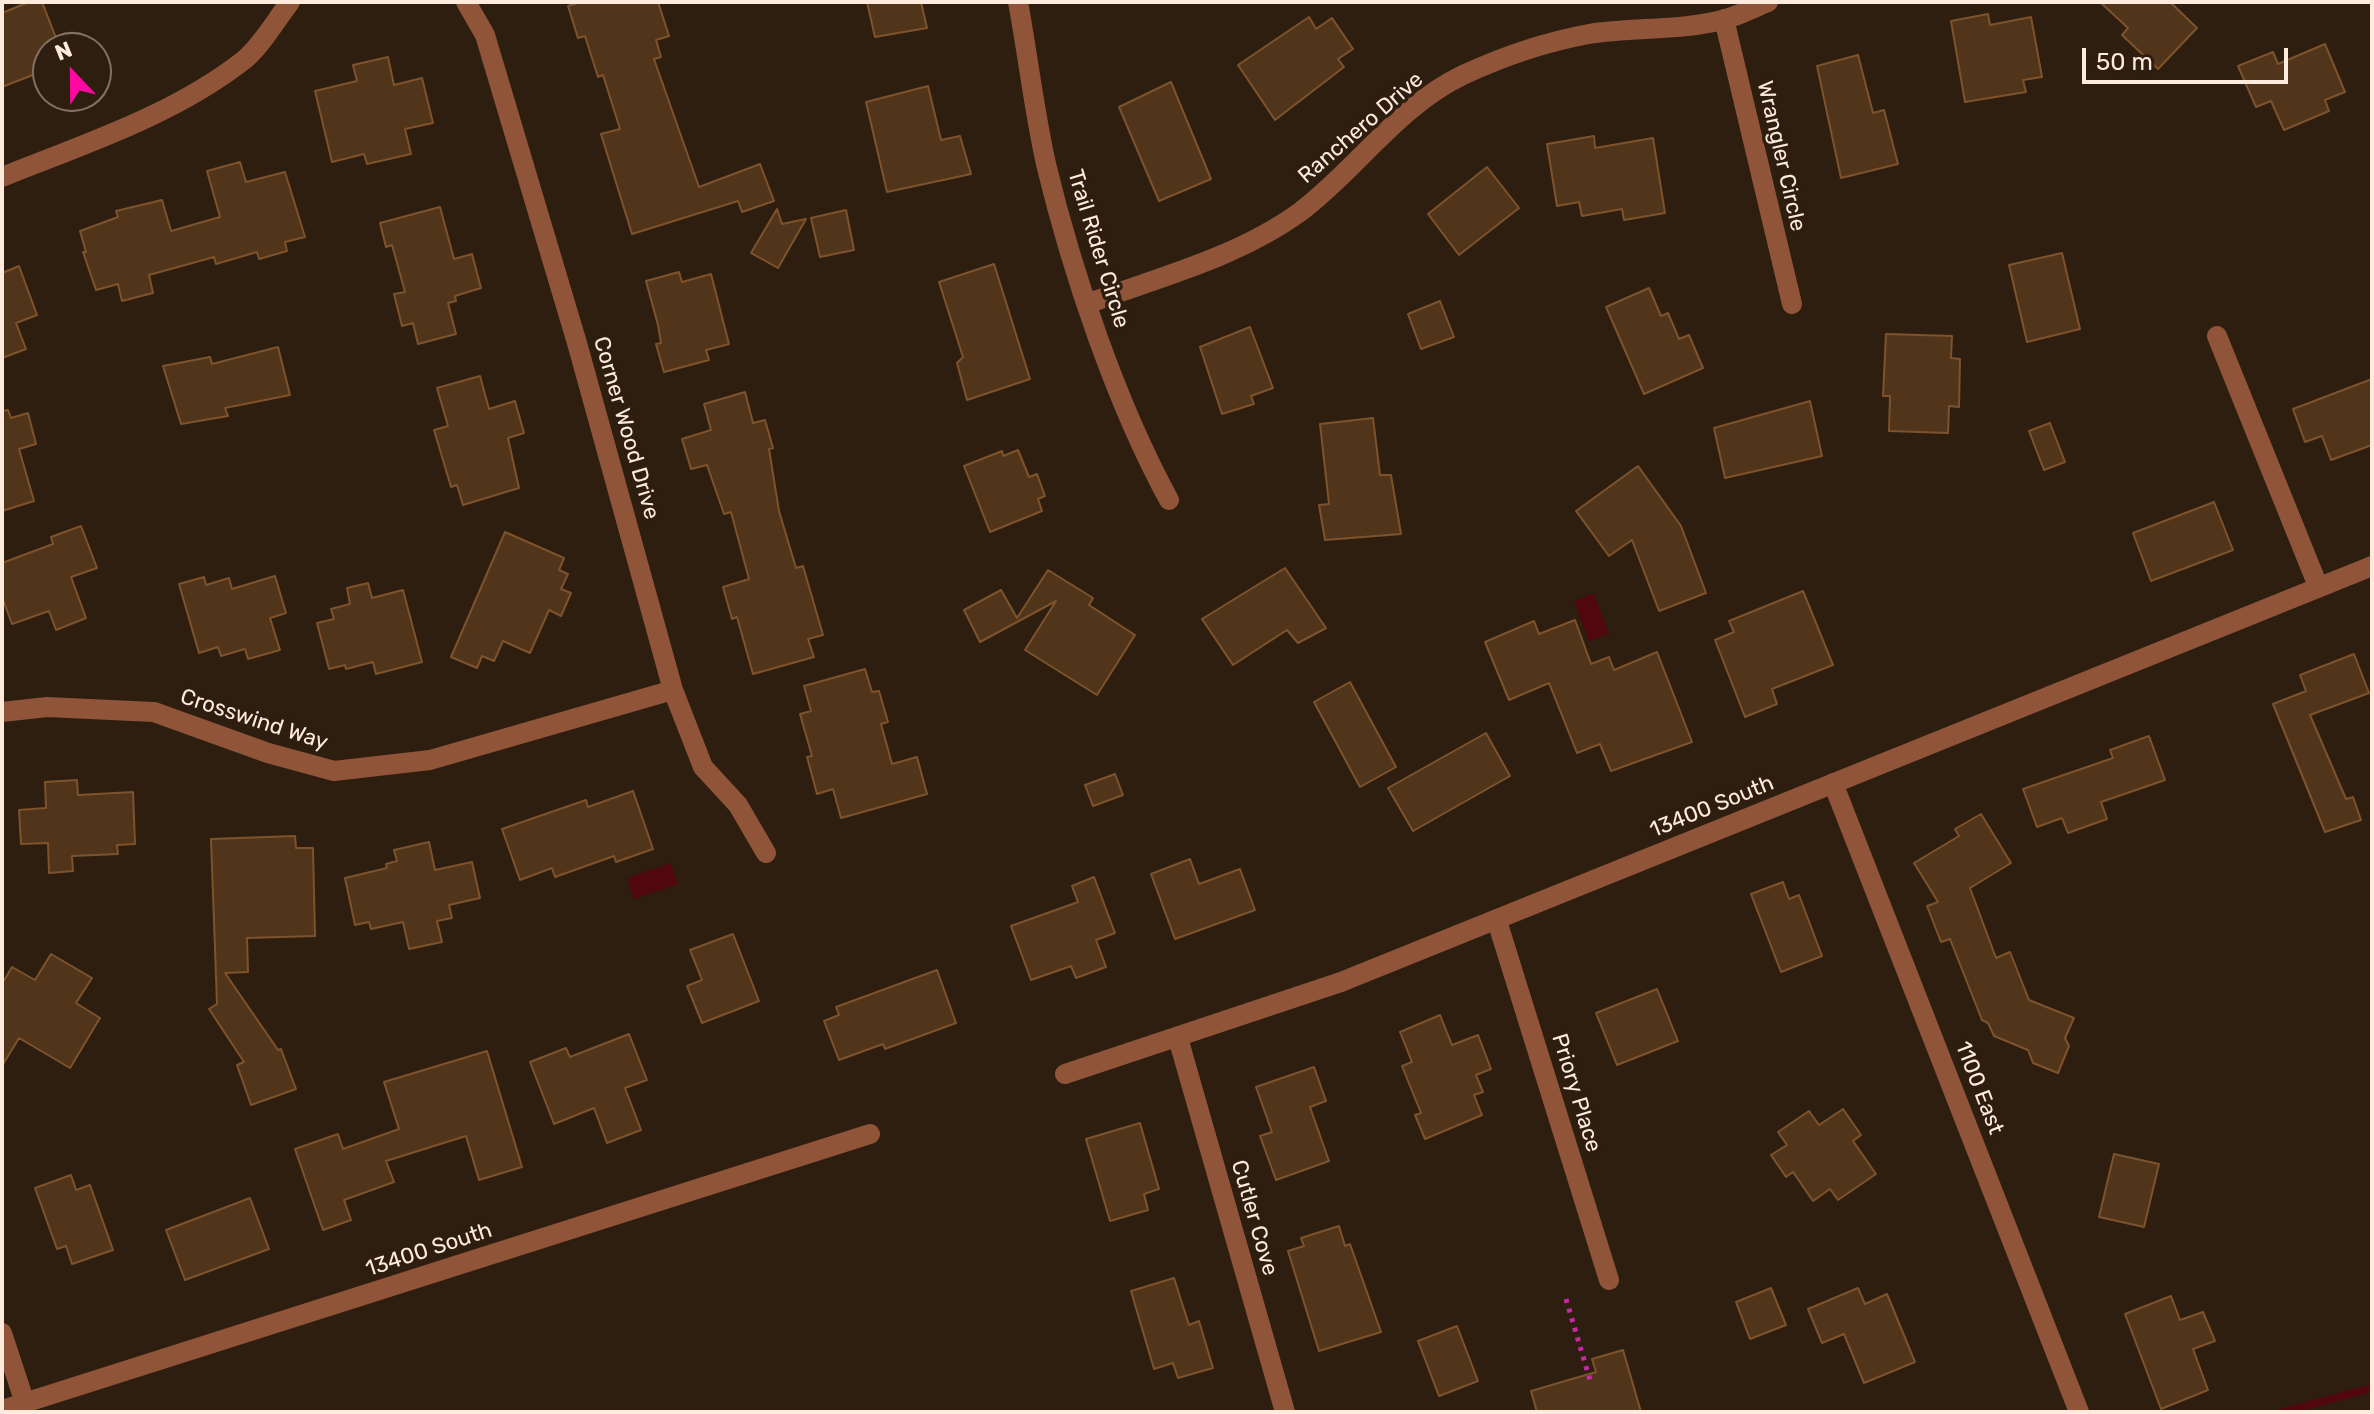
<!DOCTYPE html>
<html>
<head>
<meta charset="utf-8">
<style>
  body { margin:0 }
  #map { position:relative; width:2374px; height:1414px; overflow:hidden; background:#2e1e10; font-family:Rubik,sans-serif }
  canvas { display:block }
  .frame { position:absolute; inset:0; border:4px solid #ffebdd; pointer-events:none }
  .north { position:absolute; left:32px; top:32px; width:80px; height:80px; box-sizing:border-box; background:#2e1e10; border:2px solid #827062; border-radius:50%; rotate:338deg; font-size:22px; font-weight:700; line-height:32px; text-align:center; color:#ffebdd }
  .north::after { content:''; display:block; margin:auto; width:28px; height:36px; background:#ff09a2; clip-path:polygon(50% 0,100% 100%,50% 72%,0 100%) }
  .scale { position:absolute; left:2082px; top:48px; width:206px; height:36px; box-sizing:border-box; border:4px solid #ffebdd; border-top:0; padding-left:10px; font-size:24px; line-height:28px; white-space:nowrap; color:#ffebdd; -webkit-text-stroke:6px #2e1e10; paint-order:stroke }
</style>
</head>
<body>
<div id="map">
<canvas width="2374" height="1414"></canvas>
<div class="frame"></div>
<div class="north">N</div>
<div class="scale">50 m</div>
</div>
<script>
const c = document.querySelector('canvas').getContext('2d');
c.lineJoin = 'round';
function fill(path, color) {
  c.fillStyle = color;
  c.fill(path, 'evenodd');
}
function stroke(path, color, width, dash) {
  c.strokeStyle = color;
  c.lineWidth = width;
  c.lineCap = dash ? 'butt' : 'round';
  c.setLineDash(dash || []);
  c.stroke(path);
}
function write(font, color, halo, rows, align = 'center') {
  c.font = font + ' Rubik,sans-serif';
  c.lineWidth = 7;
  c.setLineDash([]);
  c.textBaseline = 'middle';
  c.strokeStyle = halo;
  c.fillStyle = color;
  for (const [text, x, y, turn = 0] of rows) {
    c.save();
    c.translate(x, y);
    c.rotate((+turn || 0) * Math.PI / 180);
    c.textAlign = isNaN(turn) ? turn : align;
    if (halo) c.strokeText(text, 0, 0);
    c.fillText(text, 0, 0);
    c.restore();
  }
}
fill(new Path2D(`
  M 1594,593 L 1609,634 L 1589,641 L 1574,601 Z
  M 671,863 L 678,884 L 634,899 L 627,878 Z`), '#50080e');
stroke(new Path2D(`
  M 2283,1412 L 2372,1388`), '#50080e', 8);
const building = new Path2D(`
  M 29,2 L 42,2 L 60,48 L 48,48 L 48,69 L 2,87 L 2,13 Z
  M 581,2 L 658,2 L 669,36 L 656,40 L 661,57 L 654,59 L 699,187 L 760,164 L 774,201 L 742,212 L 738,201 L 632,234 L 601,134 L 620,129 L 603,75 L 598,77 L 585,36 L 578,38 L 568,6 Z
  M 867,2 L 921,2 L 927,28 L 875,37 Z
  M 2100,2 L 2170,2 L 2197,28 L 2158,69 L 2122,35 L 2128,28 Z
  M 1988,14 L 1990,25 L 2031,17 L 2042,77 L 2023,80 L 2026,92 L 1965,102 L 1951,21 Z
  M 1309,17 L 1316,29 L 1332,18 L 1353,49 L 1338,59 L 1344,67 L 1275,120 L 1238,65 Z
  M 2325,44 L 2345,92 L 2325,100 L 2329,111 L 2284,130 L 2271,101 L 2256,107 L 2238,66 L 2273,52 L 2278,64 Z
  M 1858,55 L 1873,113 L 1884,110 L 1898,164 L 1841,178 L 1817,66 Z
  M 388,57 L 394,85 L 422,78 L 433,123 L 405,129 L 411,154 L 367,164 L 364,154 L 332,162 L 315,91 L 357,81 L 353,65 Z
  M 1171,82 L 1211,179 L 1159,201 L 1119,107 Z
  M 928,86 L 941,140 L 960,136 L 971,174 L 887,192 L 866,102 Z
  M 1594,136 L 1595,148 L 1653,138 L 1665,213 L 1624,220 L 1622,209 L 1582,216 L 1579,202 L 1557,206 L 1547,144 Z
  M 240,162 L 246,182 L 285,172 L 305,237 L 285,242 L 287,251 L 259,259 L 257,252 L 216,264 L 214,257 L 149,275 L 153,293 L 122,301 L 118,284 L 96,290 L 83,252 L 86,252 L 80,231 L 118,217 L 116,211 L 162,200 L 171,231 L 220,217 L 207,171 Z
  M 1487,167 L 1519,208 L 1459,255 L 1428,214 Z
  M 440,207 L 454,259 L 472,254 L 481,288 L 455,296 L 456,301 L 448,303 L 456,334 L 418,344 L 413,323 L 402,326 L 394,294 L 405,292 L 392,245 L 386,247 L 380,223 Z
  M 777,209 L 782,224 L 806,219 L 778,268 L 751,253 Z
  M 846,210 L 854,250 L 820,257 L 811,218 Z
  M 2062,253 L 2080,329 L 2027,342 L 2009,265 Z
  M 994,264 L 1030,379 L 967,400 L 957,363 L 963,357 L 939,282 Z
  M 19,266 L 37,315 L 16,323 L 26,349 L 2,358 L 2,273 Z
  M 679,272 L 682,282 L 711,274 L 729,344 L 706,350 L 709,360 L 664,372 L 656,344 L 661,343 L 658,325 L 646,281 Z
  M 1649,288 L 1661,316 L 1668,313 L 1679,339 L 1689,335 L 1703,368 L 1644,394 L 1606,307 Z
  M 1440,301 L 1454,337 L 1421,349 L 1408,314 Z
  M 1250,327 L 1273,388 L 1251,396 L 1254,404 L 1222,414 L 1200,347 Z
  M 1886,334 L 1952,336 L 1951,358 L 1960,359 L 1959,407 L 1949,406 L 1948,433 L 1889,431 L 1890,396 L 1883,396 Z
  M 278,347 L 290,395 L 225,408 L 228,416 L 181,424 L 163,366 L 210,357 L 212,364 Z
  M 480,376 L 489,409 L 515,401 L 524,433 L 508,438 L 519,488 L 463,505 L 457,485 L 451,487 L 434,430 L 448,426 L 437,388 Z
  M 2372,379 L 2372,445 L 2331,460 L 2322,436 L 2305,442 L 2293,409 Z
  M 745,392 L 753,423 L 765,420 L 773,448 L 769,449 L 779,511 L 796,568 L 803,566 L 823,635 L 808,639 L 814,657 L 753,674 L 737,617 L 732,619 L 723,587 L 749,579 L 731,512 L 724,514 L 707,465 L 691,469 L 682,439 L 711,430 L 704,404 Z
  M 1810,401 L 1822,456 L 1725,478 L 1714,428 Z
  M 8,410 L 11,418 L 28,413 L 36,444 L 19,449 L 34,501 L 2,511 L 2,411 Z
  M 1373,418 L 1380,475 L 1391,475 L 1401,534 L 1325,540 L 1319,505 L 1329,504 L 1320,424 Z
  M 2050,423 L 2065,462 L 2044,470 L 2029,431 Z
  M 1018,450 L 1029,477 L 1037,474 L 1045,496 L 1038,499 L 1042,511 L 990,532 L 964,466 L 1002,451 L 1003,456 Z
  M 1638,466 L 1681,526 L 1706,593 L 1659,611 L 1632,540 L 1609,556 L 1576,511 Z
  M 2214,502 L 2233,550 L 2151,581 L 2133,533 Z
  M 81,526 L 97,568 L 71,577 L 86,618 L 56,630 L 49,611 L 12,624 L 2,597 L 2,563 L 53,544 L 51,537 Z
  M 505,532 L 564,558 L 559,570 L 568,574 L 561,589 L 571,593 L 561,616 L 549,610 L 530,653 L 503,641 L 494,661 L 482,656 L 477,668 L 451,657 Z
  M 1285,568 L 1326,628 L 1298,643 L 1287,630 L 1233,665 L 1202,619 Z
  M 1048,570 L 1093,598 L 1089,605 L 1135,635 L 1097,695 L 1025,650 L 1056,601 L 980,642 L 964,610 L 1001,590 L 1017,618 Z
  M 275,576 L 286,613 L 270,618 L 280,650 L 248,659 L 245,649 L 221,656 L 218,647 L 199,653 L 179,584 L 204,577 L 206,585 L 229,578 L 232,589 Z
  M 368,583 L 372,598 L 403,590 L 422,662 L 376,674 L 373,662 L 346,669 L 345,665 L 329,669 L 317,623 L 334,619 L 331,609 L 350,604 L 347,588 Z
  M 1803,591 L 1833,665 L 1772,689 L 1777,704 L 1745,717 L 1715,640 L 1734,632 L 1729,621 Z
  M 1575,620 L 1591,664 L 1609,657 L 1614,670 L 1657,652 L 1692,742 L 1611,771 L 1600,744 L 1577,753 L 1549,683 L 1509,700 L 1485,642 L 1534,621 L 1539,634 Z
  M 2354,654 L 2369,693 L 2310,715 L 2346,799 L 2353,797 L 2361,820 L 2325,832 L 2273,704 L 2306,691 L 2300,675 Z
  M 865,669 L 872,692 L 879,691 L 888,722 L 881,724 L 892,764 L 917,757 L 927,794 L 841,818 L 833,789 L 817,794 L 807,757 L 812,756 L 800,714 L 811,711 L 804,686 Z
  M 1350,682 L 1396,767 L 1360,787 L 1314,702 Z
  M 1486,733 L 1510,776 L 1413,831 L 1388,788 Z
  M 2149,736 L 2165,780 L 2101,802 L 2107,819 L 2068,833 L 2062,818 L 2037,827 L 2023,789 L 2113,758 L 2110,750 Z
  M 1115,774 L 1123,795 L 1093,806 L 1085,785 Z
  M 77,780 L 78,795 L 133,792 L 135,844 L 117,845 L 118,854 L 72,856 L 73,871 L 49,873 L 48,843 L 21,844 L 19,810 L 46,808 L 45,782 Z
  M 633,791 L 653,849 L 616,862 L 614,856 L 555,877 L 552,868 L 520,880 L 502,829 L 586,800 L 588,807 Z
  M 1981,814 L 2011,863 L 1970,888 L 1996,958 L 2010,952 L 2029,1000 L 2074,1018 L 2065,1038 L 2069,1046 L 2058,1073 L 2033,1063 L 2028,1050 L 1994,1036 L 1988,1023 L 1982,1020 L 1950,939 L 1941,942 L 1927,906 L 1938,902 L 1914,863 L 1959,836 L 1955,829 Z
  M 295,836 L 296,848 L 313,848 L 315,936 L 247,938 L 248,972 L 225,973 L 278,1050 L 281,1049 L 296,1089 L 251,1105 L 237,1065 L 244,1062 L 209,1009 L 217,1004 L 211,839 Z
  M 429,842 L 435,870 L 472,862 L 480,898 L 449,905 L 452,918 L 437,921 L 442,942 L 409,949 L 403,922 L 371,929 L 369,922 L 355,925 L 345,878 L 387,868 L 386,864 L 397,861 L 394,850 Z
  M 1190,859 L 1199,884 L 1240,869 L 1255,910 L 1175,939 L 1151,874 Z
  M 1094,877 L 1115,933 L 1096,940 L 1106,967 L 1076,978 L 1071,966 L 1031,980 L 1011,926 L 1078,902 L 1072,886 Z
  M 1783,882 L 1789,899 L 1799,895 L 1822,956 L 1781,972 L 1751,894 Z
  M 733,934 L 759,1001 L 702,1023 L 687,986 L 702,980 L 690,950 Z
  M 51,954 L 92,978 L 76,1003 L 100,1018 L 70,1068 L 19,1038 L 2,1066 L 2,984 L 12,967 L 35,980 Z
  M 937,970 L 956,1023 L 885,1049 L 883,1044 L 839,1060 L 824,1021 L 839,1015 L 836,1007 Z
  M 1657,989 L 1678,1041 L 1617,1065 L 1596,1013 Z
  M 1440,1015 L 1452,1045 L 1478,1035 L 1491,1069 L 1476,1075 L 1483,1092 L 1474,1095 L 1482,1115 L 1425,1139 L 1415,1115 L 1421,1113 L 1402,1066 L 1412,1062 L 1400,1032 Z
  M 629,1034 L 647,1080 L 625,1088 L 641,1130 L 607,1143 L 594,1108 L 554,1124 L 530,1062 L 566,1048 L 570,1057 Z
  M 487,1051 L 522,1167 L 479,1180 L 466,1136 L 386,1161 L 394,1182 L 344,1200 L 351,1220 L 323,1230 L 295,1149 L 338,1134 L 343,1149 L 399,1129 L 384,1082 Z
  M 1314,1067 L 1326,1101 L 1310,1107 L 1329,1161 L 1276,1180 L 1260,1136 L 1272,1132 L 1256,1087 Z
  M 1843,1109 L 1861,1135 L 1853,1141 L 1876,1174 L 1838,1200 L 1830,1189 L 1813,1201 L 1793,1172 L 1786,1177 L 1771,1155 L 1787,1145 L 1778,1132 L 1809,1111 L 1819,1125 Z
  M 1140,1123 L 1159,1189 L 1144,1194 L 1148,1210 L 1110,1221 L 1086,1139 Z
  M 2114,1154 L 2159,1164 L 2144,1227 L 2099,1217 Z
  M 71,1175 L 76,1190 L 90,1185 L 113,1250 L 72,1264 L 66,1246 L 57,1249 L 35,1188 Z
  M 250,1198 L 269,1249 L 185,1280 L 166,1230 Z
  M 1339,1226 L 1345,1246 L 1350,1244 L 1381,1332 L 1319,1351 L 1288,1251 L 1304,1246 L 1301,1238 Z
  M 1174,1278 L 1189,1325 L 1199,1321 L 1213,1368 L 1178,1378 L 1173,1363 L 1154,1369 L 1131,1291 Z
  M 1771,1288 L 1786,1325 L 1750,1339 L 1736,1302 Z
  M 1858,1288 L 1865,1304 L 1887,1294 L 1915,1362 L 1864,1383 L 1844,1334 L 1822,1343 L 1808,1309 Z
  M 2171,1296 L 2180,1320 L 2203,1312 L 2215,1341 L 2193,1349 L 2208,1390 L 2161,1409 L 2125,1314 Z
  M 1457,1326 L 1478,1381 L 1439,1396 L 1418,1341 Z
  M 1623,1350 L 1641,1412 L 1537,1412 L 1531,1391 L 1596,1372 L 1592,1359 Z`);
fill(building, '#50351b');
stroke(building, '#7e532c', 2);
stroke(new Path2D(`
  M 1566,1299 L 1590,1380`), '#c729a5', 5, [4, 6]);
stroke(new Path2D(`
  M 466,2 L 485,35 L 577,343 L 673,690 L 703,767 L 738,805 L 766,853
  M 1018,2 C 1028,56 1034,110 1046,164 C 1072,272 1116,403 1169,500
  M 1724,19 L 1792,304
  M 2,177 C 84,144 174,115 244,60 C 262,45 276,20 290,2
  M 1089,303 C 1160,277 1238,257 1300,212 C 1356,170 1398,106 1463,75 C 1504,56 1545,42 1589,34 C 1633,27 1679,31 1722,20 C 1738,16 1753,8 1768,2
  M 2217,336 L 2318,586
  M 2,712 L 47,707 L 154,712 L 268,753 L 334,771 L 430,760 L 673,690
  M 1833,783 L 2079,1412
  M 1497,921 L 1609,1280
  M 1178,1038 L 1285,1412
  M 1065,1074 L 1341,982 L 2372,566
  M 2,1333 L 25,1403
  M 2,1410 L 870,1134`), '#905439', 20);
write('22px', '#ffebdd', '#2e1e10', [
  ["Ranchero Drive",1361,128,-41],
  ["Wrangler Circle",1781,156,77],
  ["Trail Rider Circle",1098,249,73],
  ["Corner Wood Drive",626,428,74],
  ["Crosswind Way",254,720,18],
  ["13400 South",1712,807,-22],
  ["1100 East",1979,1088,69],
  ["Priory Place",1576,1093,73],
  ["Cutler Cove",1254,1218,74],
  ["13400 South",429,1250,-18]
]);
</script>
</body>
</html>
